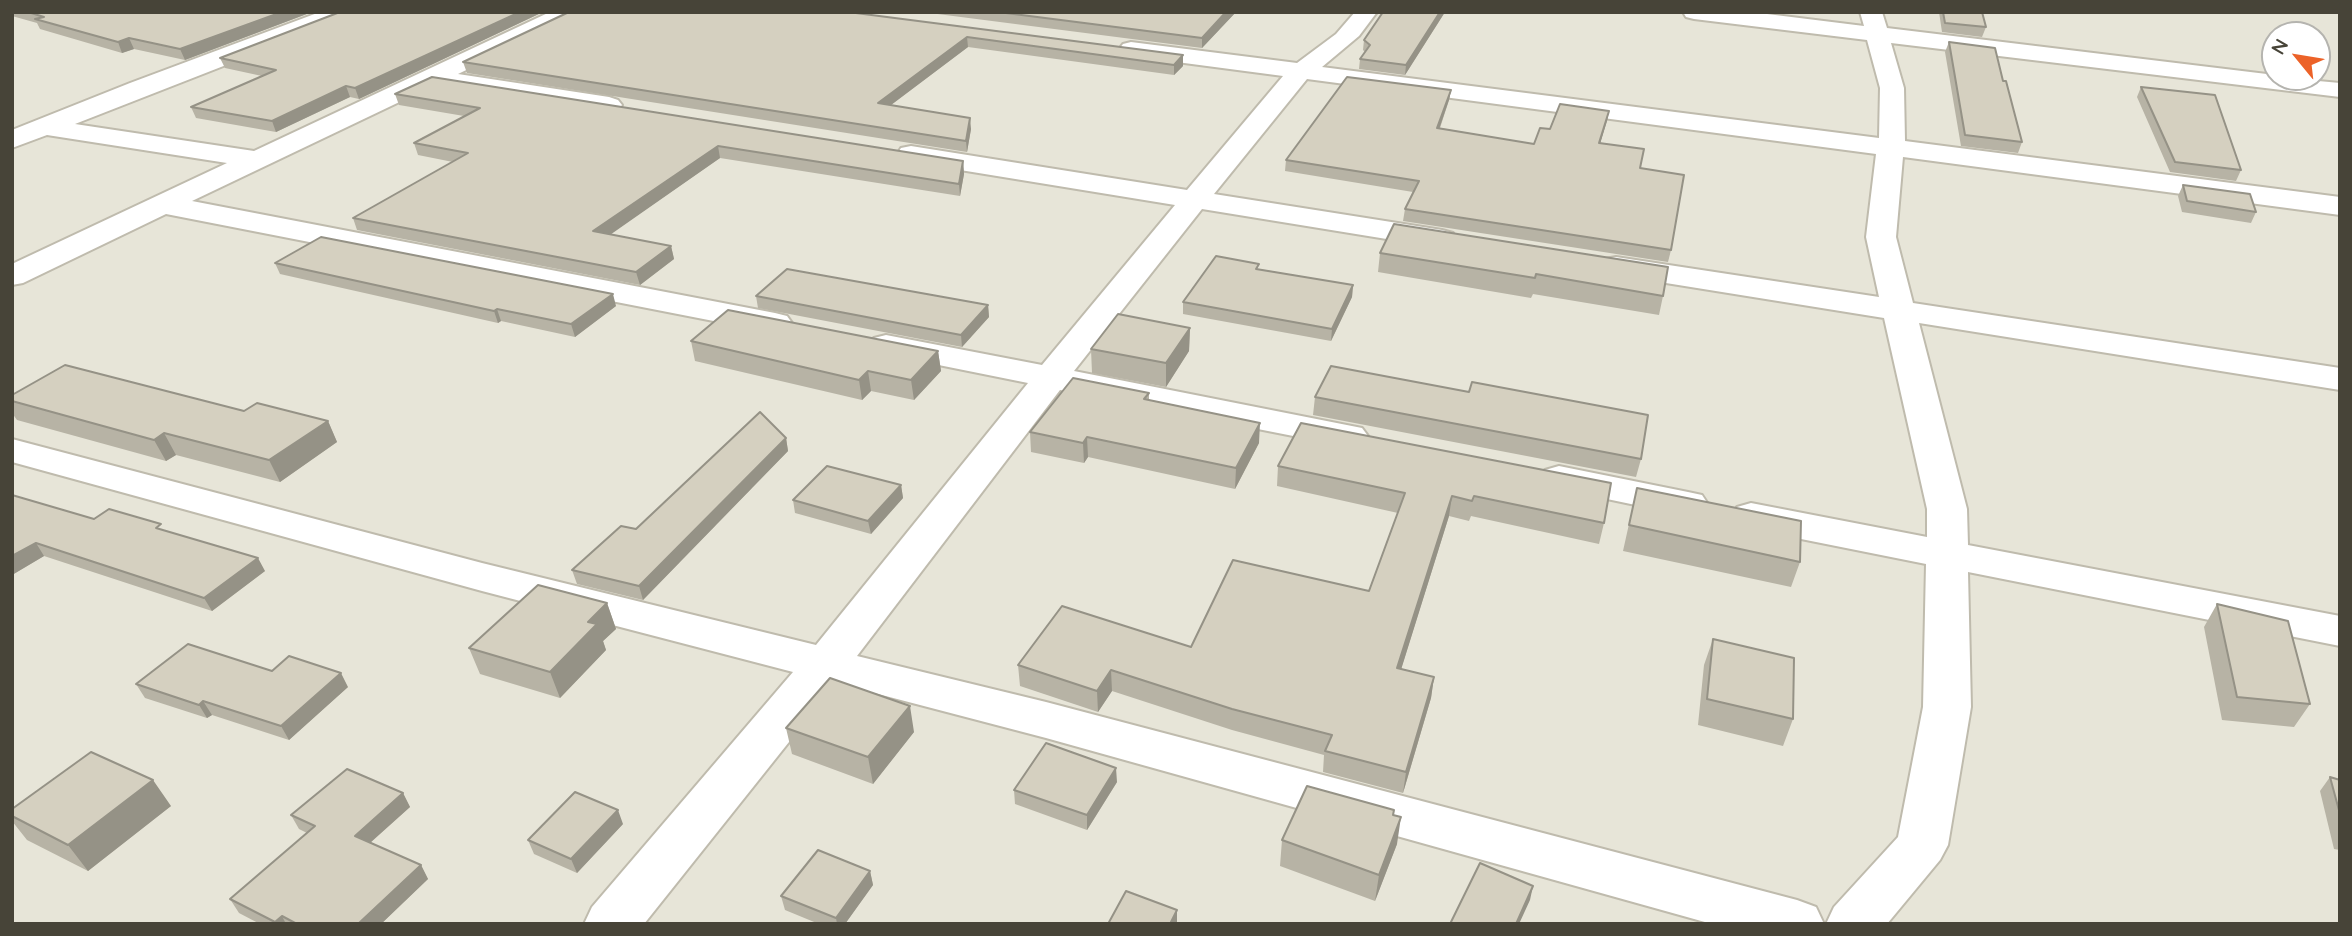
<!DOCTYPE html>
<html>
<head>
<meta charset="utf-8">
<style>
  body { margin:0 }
  #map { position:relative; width:2352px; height:936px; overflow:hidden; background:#f4f2ea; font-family:Quicksand,sans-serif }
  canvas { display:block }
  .frame { position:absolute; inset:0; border:14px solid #474438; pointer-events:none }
  .north { position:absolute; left:2261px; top:21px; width:70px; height:70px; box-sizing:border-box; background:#fff; border:2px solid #b5b4af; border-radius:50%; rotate:300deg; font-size:19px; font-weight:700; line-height:28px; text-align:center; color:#474438 }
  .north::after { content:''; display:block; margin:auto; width:24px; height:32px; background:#ec6228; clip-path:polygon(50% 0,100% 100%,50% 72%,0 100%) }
</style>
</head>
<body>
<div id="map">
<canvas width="2352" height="936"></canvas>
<div class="frame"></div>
<div class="north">N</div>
</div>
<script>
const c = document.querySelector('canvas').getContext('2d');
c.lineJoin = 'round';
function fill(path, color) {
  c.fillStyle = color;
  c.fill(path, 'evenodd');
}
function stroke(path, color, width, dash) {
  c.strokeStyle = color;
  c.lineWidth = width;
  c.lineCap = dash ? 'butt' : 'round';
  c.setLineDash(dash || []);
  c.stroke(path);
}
fill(new Path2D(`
  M 12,12 L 2340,12 L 2340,924 L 12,924 ZM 2275,35 L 2317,35 L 2317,77 L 2275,77 Z`), '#e7e5d8');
const minor = new Path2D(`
  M 320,12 L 352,12 L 349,17 L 75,124 L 254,151 L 550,12 L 579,12 L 576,17 L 458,74 L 609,97 L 618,100 L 622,105 L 618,110 L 609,113 L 435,85 L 192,201 L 775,313 L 787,316 L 792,323 L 787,330 L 775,333 L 166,214 L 23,283 L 12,285 L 12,264 L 227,163 L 47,135 L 12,148 L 12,130 L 130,83 Z
  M 1355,12 L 1377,12 L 1359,36 L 1322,67 L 1879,138 L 1880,88 L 1867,40 L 1694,19 L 1686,17 L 1683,12 L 1751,12 L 1864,26 L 1860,12 L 1882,12 L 1887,28 L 2275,75 L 2275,77 L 2340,83 L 2340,97 L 1891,43 L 1904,88 L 1905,141 L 2340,197 L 2340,215 L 1903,157 L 1896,237 L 1913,303 L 2340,368 L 2340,390 L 1919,323 L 1967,509 L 1968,545 L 2340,616 L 2340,646 L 1968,572 L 1971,707 L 1948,845 L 1940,860 L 1887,924 L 1826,924 L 1834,907 L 1898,837 L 1923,707 L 1926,564 L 1751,529 L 1737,525 L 1731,516 L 1737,507 L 1751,503 L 1927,537 L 1927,509 L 1884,318 L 1616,275 L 1605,273 L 1600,266 L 1605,259 L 1616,257 L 1879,297 L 1866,237 L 1876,154 L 1307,79 L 1214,194 L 1442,230 L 1453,233 L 1457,239 L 1453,245 L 1442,248 L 1202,209 L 1074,371 L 1362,428 L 1368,436 L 1362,444 L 1349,447 L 1060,390 L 857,656 L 1046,702 L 1797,900 L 1816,907 L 1824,924 L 1712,924 L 1046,738 L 836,683 L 644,924 L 584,924 L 592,907 L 793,672 L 482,591 L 12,462 L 12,439 L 482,563 L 816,645 L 1028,383 L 874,352 L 869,345 L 874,338 L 886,335 L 1042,365 L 1175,205 L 911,162 L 901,160 L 897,154 L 901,148 L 911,146 L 1187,190 L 1283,76 L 1131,56 L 1123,54 L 1119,49 L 1123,44 L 1131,42 L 1297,63 L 1336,34 Z
  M 1559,466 L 1688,492 L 1702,495 L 1708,504 L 1702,513 L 1688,516 L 1545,486 L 1540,478 L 1545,470 Z`);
stroke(minor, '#bfbbad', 4);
fill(minor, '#fff');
fill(new Path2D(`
  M 12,12 L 312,12 L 185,60 L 134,49 L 122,53 L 40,29 L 37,23 L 12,16 Z
  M 340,12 L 543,12 L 359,99 L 350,97 L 276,132 L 196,118 L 191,107 L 262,76 L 225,68 L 220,58 Z
  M 848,12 L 1183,55 L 1183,66 L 1174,75 L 968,47 L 891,105 L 971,129 L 967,152 L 467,73 L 463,62 Z
  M 922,12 L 1236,12 L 1202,48 Z
  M 1383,12 L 1445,12 L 1405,75 L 1359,69 L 1360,59 L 1365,52 L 1363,50 L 1364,40 Z
  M 1939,12 L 1982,12 L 1986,27 L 1982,37 L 1942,32 Z
  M 1949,42 L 2003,81 L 2022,142 L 2018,153 L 1961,146 L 1945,52 Z
  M 2141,87 L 2241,170 L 2236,181 L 2170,172 L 2137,97 Z
  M 1451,90 L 1449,100 L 1440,128 L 1534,144 L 1550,129 L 1609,111 L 1600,143 L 1640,168 L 1671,250 L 1668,262 L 1403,221 L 1405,209 L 1413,192 L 1285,171 L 1286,160 Z
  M 395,94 L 963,161 L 964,174 L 960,196 L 720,158 L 610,234 L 671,246 L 674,259 L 640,285 L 357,230 L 353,218 L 453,162 L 418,155 L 414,143 L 464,116 L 399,105 Z
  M 2183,185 L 2256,212 L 2251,223 L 2182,212 L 2178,196 Z
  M 1394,224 L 1663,296 L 1659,315 L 1533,294 L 1531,298 L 1378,272 L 1380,253 Z
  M 275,263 L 616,306 L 575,337 L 501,321 L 498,323 L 280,274 Z
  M 1259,269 L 1353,285 L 1352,297 L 1331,341 L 1183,314 L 1183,302 Z
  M 756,296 L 988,305 L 989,317 L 962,347 L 758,308 Z
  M 1190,328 L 1189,351 L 1166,387 L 1092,373 L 1091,349 Z
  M 691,341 L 938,351 L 941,371 L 914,400 L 871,391 L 862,400 L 695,361 Z
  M 1469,392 L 1641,459 L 1636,477 L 1313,415 L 1315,397 Z
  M 1149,393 L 1149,400 L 1259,443 L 1235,489 L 1088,457 L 1084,463 L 1031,452 L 1030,432 Z
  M 12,395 L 244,411 L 328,421 L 337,442 L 280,482 L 176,455 L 166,461 L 17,420 L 12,413 Z
  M 1301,423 L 1604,523 L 1599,544 L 1471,516 L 1469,521 L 1449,516 L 1401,669 L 1434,677 L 1431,698 L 1403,793 L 1323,772 L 1324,755 L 1232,730 L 1112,691 L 1098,712 L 1020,686 L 1018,665 L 1191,647 L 1369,591 L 1398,513 L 1277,486 L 1278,466 Z
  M 786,438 L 788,451 L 643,600 L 577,584 L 572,570 L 636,529 Z
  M 901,485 L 903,498 L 871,534 L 795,513 L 793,500 Z
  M 1637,488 L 1800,562 L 1791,587 L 1623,551 Z
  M 12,495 L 94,519 L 164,530 L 265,571 L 212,611 L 44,556 L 12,575 Z
  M 607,603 L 616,629 L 603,641 L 606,650 L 560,698 L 480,674 L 469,648 Z
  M 2217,604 L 2310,704 L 2294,727 L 2222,720 L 2204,627 Z
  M 1713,639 L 1793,719 L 1783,746 L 1698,725 L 1704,665 Z
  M 136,684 L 348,687 L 289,740 L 212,715 L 207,718 L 145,698 Z
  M 786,728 L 914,732 L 873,784 L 792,754 Z
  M 2330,777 L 2340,780 L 2340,850 L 2334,849 L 2320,791 Z
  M 1117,782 L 1087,830 L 1015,804 L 1014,790 Z
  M 403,793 L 410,807 L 370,843 L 421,865 L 428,879 L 381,924 L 260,924 L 239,913 L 230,899 L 307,833 L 299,829 L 291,815 Z
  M 171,806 L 88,871 L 27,840 L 12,821 L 12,809 Z
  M 1393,815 L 1397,844 L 1375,901 L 1280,866 L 1282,840 Z
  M 623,824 L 577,873 L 534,854 L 528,840 Z
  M 870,871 L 873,885 L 845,924 L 819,924 L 785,910 L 781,896 Z`), '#b7b3a5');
fill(new Path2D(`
  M 282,12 L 312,12 L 185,60 L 180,49 Z
  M 520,12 L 543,12 L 359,99 L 355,88 Z
  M 1226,12 L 1236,12 L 1202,48 L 1202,38 Z
  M 1440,12 L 1445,12 L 1405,75 L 1406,65 Z
  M 967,37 L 968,47 L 879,114 L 878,103 Z
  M 129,38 L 134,49 L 122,53 L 118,42 Z
  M 1183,55 L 1183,66 L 1174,75 L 1174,65 Z
  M 346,86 L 350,97 L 276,132 L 272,121 Z
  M 1451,90 L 1449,100 L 1436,138 L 1437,128 Z
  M 1609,111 L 1607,121 L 1597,154 L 1599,143 Z
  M 970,118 L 971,129 L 967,152 L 966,141 Z
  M 718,146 L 720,158 L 597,244 L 593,231 Z
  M 963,161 L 964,174 L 960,196 L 959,184 Z
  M 671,246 L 674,259 L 640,285 L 636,272 Z
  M 1353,285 L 1352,297 L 1331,341 L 1332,329 Z
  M 613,294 L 616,306 L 575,337 L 571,324 Z
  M 988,305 L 989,317 L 962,347 L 961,335 Z
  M 497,309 L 501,321 L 498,323 L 494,311 Z
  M 1190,328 L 1189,351 L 1166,387 L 1166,363 Z
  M 938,351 L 941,371 L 914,400 L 911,380 Z
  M 868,371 L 871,391 L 862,400 L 859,380 Z
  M 328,421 L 337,442 L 280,482 L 269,460 Z
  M 1260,423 L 1259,443 L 1235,489 L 1236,468 Z
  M 164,433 L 176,455 L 166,461 L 154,440 Z
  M 1087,437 L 1088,457 L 1084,463 L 1083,443 Z
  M 786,438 L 788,451 L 643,600 L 639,586 Z
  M 901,485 L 903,498 L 871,534 L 868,521 Z
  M 1452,496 L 1449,516 L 1395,689 L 1397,668 Z
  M 36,543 L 44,556 L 12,575 L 12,556 Z
  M 258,558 L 265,571 L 212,611 L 204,598 Z
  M 607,603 L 616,629 L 603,641 L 606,650 L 560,698 L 550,672 L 588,622 Z
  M 1111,670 L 1112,691 L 1098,712 L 1097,691 Z
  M 341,673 L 348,687 L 289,740 L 281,726 Z
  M 1434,677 L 1431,698 L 1403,793 L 1406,772 Z
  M 203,701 L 212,715 L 207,718 L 199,705 Z
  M 910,706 L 914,732 L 873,784 L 868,757 Z
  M 1116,768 L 1117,782 L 1087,830 L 1087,815 Z
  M 153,780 L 171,806 L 88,871 L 68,845 Z
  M 403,793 L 410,807 L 362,850 L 355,836 Z
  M 618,810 L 623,824 L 577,873 L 571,859 Z
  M 1401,817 L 1397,844 L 1375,901 L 1379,875 Z
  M 421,865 L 428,879 L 381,924 L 358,924 Z
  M 870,871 L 873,885 L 845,924 L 837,924 L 836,918 Z
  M 1533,886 L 1530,900 L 1519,924 L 1516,924 Z
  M 1177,910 L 1177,924 L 1170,924 Z
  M 282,916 L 286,924 L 276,924 L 275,922 Z`), '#959286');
const building = new Path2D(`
  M 28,12 L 282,12 L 180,49 L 129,38 L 118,42 L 35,19 L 44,17 Z
  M 340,12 L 520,12 L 355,88 L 346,86 L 272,121 L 191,107 L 276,70 L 220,58 Z
  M 569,12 L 848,12 L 1183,55 L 1174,65 L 967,37 L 878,103 L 970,118 L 966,141 L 463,62 Z
  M 998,12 L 1226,12 L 1202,38 Z
  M 1383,12 L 1440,12 L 1406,65 L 1360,59 L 1370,45 L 1364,40 Z
  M 1943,12 L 1982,12 L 1986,27 L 1945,23 Z
  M 1949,42 L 1995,48 L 2003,81 L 2006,81 L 2022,142 L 1965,135 Z
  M 432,77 L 963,161 L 959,184 L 718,146 L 593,231 L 671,246 L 636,272 L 353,218 L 468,153 L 414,143 L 480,108 L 395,94 Z
  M 1347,77 L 1451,90 L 1437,128 L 1534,144 L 1540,128 L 1550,129 L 1560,104 L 1609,111 L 1599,143 L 1644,149 L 1640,168 L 1684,175 L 1671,250 L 1405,209 L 1419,181 L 1286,160 Z
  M 2141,87 L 2215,95 L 2241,170 L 2175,162 Z
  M 2183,185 L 2250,194 L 2256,212 L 2187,201 Z
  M 1394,224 L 1668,267 L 1663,296 L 1536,274 L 1535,278 L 1380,253 Z
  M 321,237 L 613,294 L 571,324 L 497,309 L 494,311 L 275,263 Z
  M 1216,256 L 1259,264 L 1256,269 L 1353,285 L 1332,329 L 1183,302 Z
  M 787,269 L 988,305 L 961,335 L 756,296 Z
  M 728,310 L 938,351 L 911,380 L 868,371 L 859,380 L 691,341 Z
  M 1118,314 L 1190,328 L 1166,363 L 1091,349 Z
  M 65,365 L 244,411 L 257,403 L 328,421 L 269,460 L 164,433 L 154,440 L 12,401 L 12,395 Z
  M 1331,366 L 1469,392 L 1472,382 L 1648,415 L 1641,459 L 1315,397 Z
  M 1073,378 L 1149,393 L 1144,399 L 1260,423 L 1236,468 L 1087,437 L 1083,443 L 1030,432 Z
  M 760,412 L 786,438 L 639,586 L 572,570 L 621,526 L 636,529 Z
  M 1301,423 L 1611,483 L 1604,523 L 1474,496 L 1472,501 L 1452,496 L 1397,668 L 1434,677 L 1406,772 L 1325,751 L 1332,735 L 1232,709 L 1111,670 L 1097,691 L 1018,665 L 1062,606 L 1191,647 L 1233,560 L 1369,591 L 1405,493 L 1278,466 Z
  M 827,466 L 901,485 L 868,521 L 793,500 Z
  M 1637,488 L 1801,521 L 1800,562 L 1629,525 Z
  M 12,495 L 94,519 L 109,509 L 161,524 L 156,528 L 258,558 L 204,598 L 36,543 L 12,556 Z
  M 538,585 L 607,603 L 588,622 L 597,624 L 550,672 L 469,648 Z
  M 2217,604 L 2288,621 L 2310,704 L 2237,697 Z
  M 1713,639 L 1794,658 L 1793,719 L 1707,699 Z
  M 188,644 L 272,671 L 289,656 L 341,673 L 281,726 L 203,701 L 199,705 L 136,684 Z
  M 830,678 L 910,706 L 868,757 L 786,728 Z
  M 1046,743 L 1116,768 L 1087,815 L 1014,790 Z
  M 91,752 L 153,780 L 68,845 L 12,816 L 12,809 Z
  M 347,769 L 403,793 L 355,836 L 421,865 L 358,924 L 297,924 L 282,916 L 275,922 L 230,899 L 315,826 L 291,815 Z
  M 2330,777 L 2340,780 L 2340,814 Z
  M 1307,786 L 1394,810 L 1393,815 L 1401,817 L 1379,875 L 1282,840 Z
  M 575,792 L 618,810 L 571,859 L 528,840 Z
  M 818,850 L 870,871 L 836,918 L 781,896 Z
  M 1480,863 L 1533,886 L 1516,924 L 1450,924 Z
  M 1126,891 L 1177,910 L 1170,924 L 1108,924 Z`);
fill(building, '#d5d0c0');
stroke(building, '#959286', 2);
</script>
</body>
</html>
